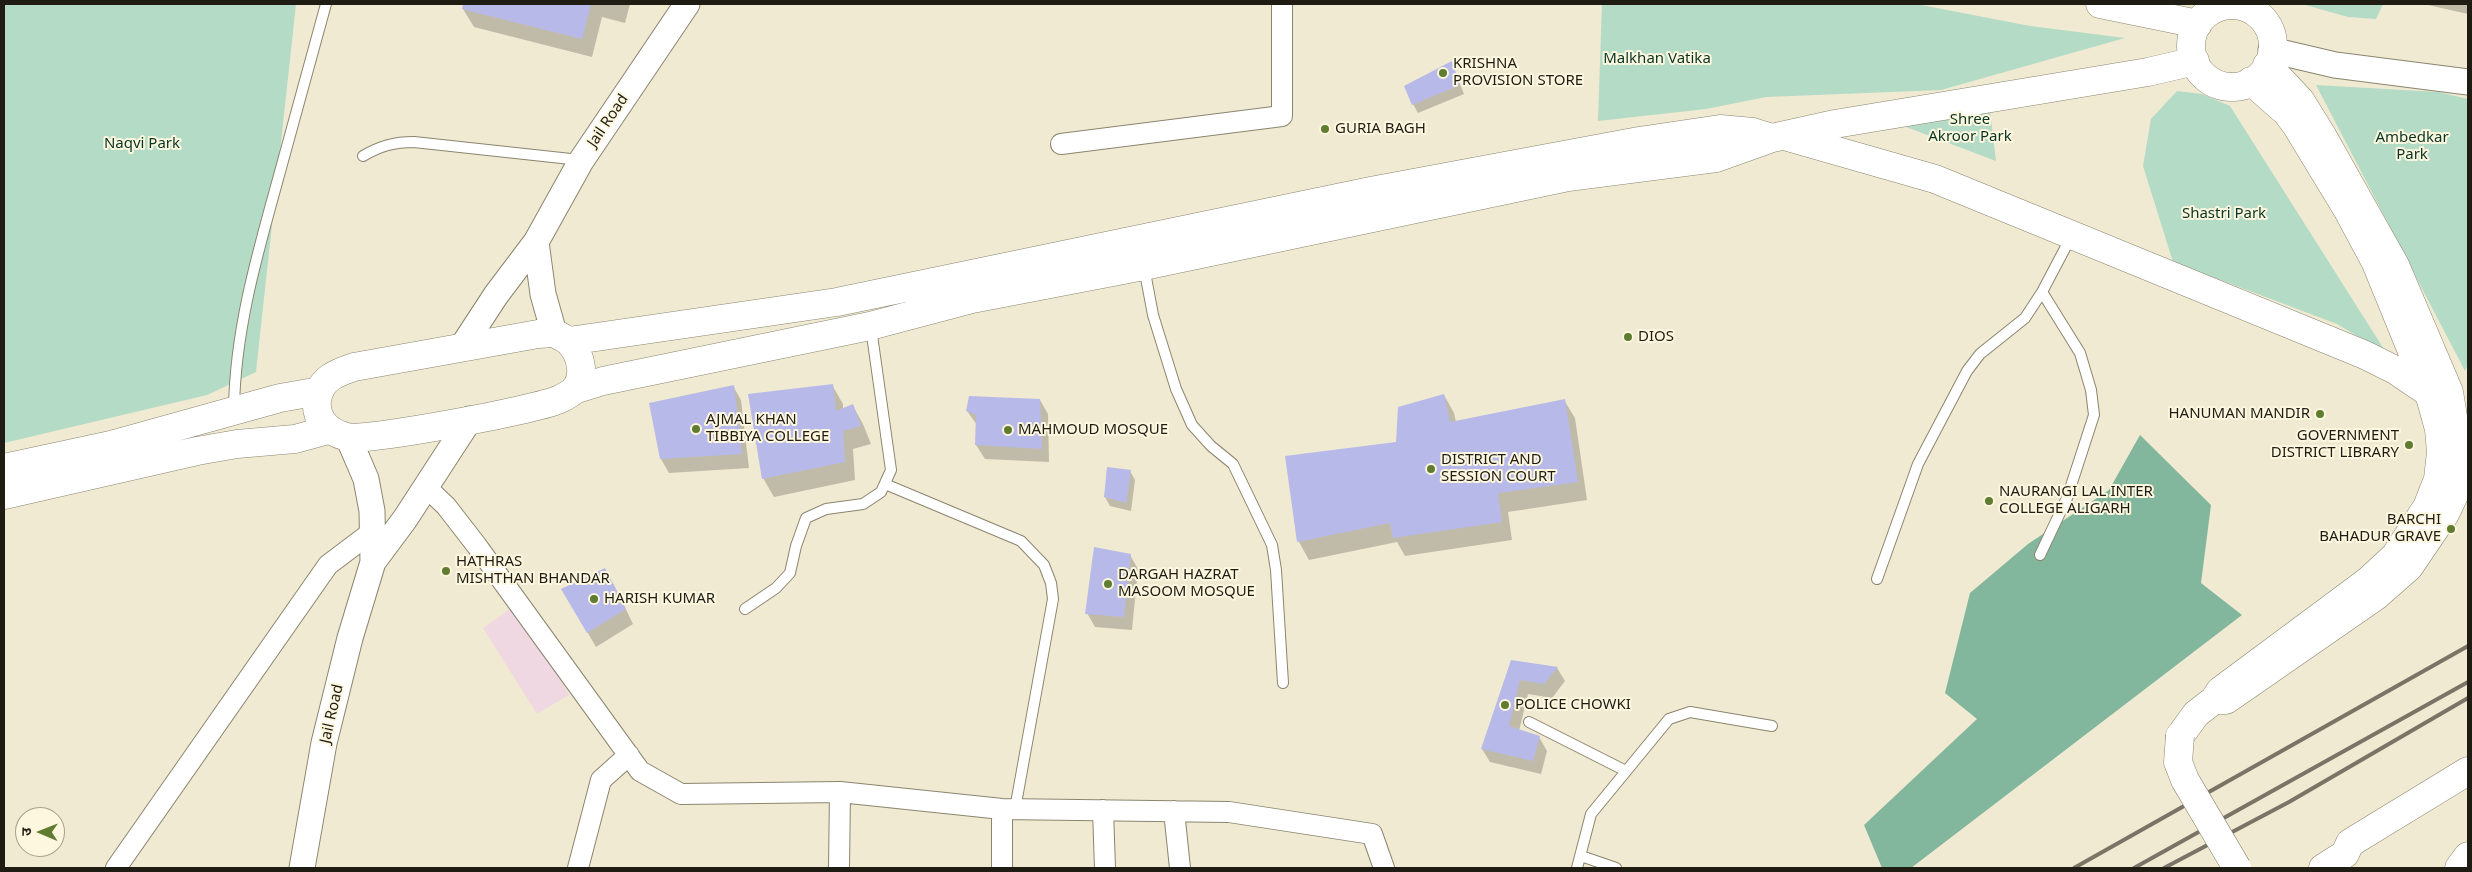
<!DOCTYPE html>
<html>
<head>
<meta charset="utf-8">
<style>
  body { margin:0 }
  #map { position:relative; width:2472px; height:872px; overflow:hidden; background:#f0ead2; font-family:"Noto Sans","Noto Sans Devanagari",sans-serif }
  canvas { display:block }
  .frame { position:absolute; inset:0; border:5px solid #1f1c14; pointer-events:none }
  .north { position:absolute; left:15px; top:807px; width:50px; height:50px; box-sizing:border-box; background:#fdf7df; border:1px solid #a49f8e; border-radius:50%; rotate:271deg; font-size:14px; font-weight:700; line-height:20px; text-align:center; color:#1f1c14 }
  .north::after { content:''; display:block; margin:auto; width:18px; height:22px; background:#5f7c31; clip-path:polygon(50% 0,100% 100%,50% 72%,0 100%) }
</style>
</head>
<body>
<div id="map">
<canvas width="2472" height="872"></canvas>
<div class="frame"></div>
<div class="north">उ</div>
</div>
<script>
const c = document.querySelector('canvas').getContext('2d');
c.lineJoin = 'round';
function fill(path, color) {
  c.fillStyle = color;
  c.fill(path, 'evenodd');
}
function stroke(path, color, width, dash) {
  c.strokeStyle = color;
  c.lineWidth = width;
  c.lineCap = dash ? 'butt' : 'round';
  c.setLineDash(dash || []);
  c.stroke(path);
}
function write(font, color, halo, rows, align = 'center') {
  c.font = font + ' "Noto Sans",sans-serif';
  c.lineWidth = 4;
  c.setLineDash([]);
  c.textBaseline = 'middle';
  c.strokeStyle = halo;
  c.fillStyle = color;
  for (const [text, x, y, turn = 0] of rows) {
    c.save();
    c.translate(x, y);
    c.rotate((+turn || 0) * Math.PI / 180);
    c.textAlign = isNaN(turn) ? turn : align;
    if (halo) c.strokeText(text, 0, 0);
    c.fillText(text, 0, 0);
    c.restore();
  }
}
fill(new Path2D(`
  M 517,604 L 569,695 L 537,714 L 483,628 Z`), '#f0d8e2');
fill(new Path2D(`
  M 4,4 L 296,4 L 256,372 L 207,395 L 4,443 Z
  M 1602,4 L 1916,4 L 2030,26 L 2125,38 L 1941,90 L 1766,97 L 1706,109 L 1598,121 Z
  M 2302,4 L 2383,4 L 2376,19 L 2348,17 Z
  M 2316,85 L 2438,92 L 2468,99 L 2468,364 L 2465,371 Z
  M 2177,91 L 2202,94 L 2230,106 L 2387,354 L 2337,324 L 2173,262 L 2143,166 L 2151,119 Z
  M 1989,102 L 1996,161 L 1901,125 Z`), '#b3dbc6');
fill(new Path2D(`
  M 2140,435 L 2211,505 L 2201,583 L 2242,615 L 1911,868 L 1882,868 L 1864,825 L 1977,719 L 1945,693 L 1970,593 L 2028,544 L 2109,490 Z`), '#83b79d');
fill(new Path2D(`
  M 464,4 L 630,4 L 625,23 L 602,17 L 592,57 L 474,27 L 463,9 Z
  M 2427,4 L 2468,4 L 2468,14 L 2428,5 Z
  M 1451,62 L 1464,94 L 1418,113 L 1413,104 Z
  M 832,385 L 843,404 L 843,409 L 853,406 L 863,424 L 871,444 L 853,449 L 855,480 L 774,497 L 763,478 Z
  M 733,386 L 741,400 L 749,468 L 669,473 L 661,459 Z
  M 1444,395 L 1454,413 L 1456,422 L 1564,400 L 1575,418 L 1587,500 L 1508,512 L 1512,540 L 1405,556 L 1397,542 L 1309,560 L 1299,542 L 1286,457 L 1397,443 Z
  M 1040,400 L 1048,414 L 1049,462 L 985,459 L 976,445 L 977,425 L 967,411 Z
  M 1130,471 L 1135,480 L 1131,511 L 1110,506 L 1105,497 Z
  M 1130,555 L 1138,569 L 1132,630 L 1095,627 L 1087,613 Z
  M 613,583 L 633,624 L 596,647 L 563,590 Z
  M 1512,661 L 1557,668 L 1565,681 L 1552,698 L 1528,694 L 1519,731 L 1539,737 L 1547,751 L 1541,774 L 1490,762 L 1482,749 Z`), '#0003');
fill(new Path2D(`
  M 463,4 L 591,4 L 582,39 L 462,9 Z
  M 1452,61 L 1460,85 L 1412,105 L 1404,86 Z
  M 833,384 L 836,411 L 853,404 L 861,426 L 843,431 L 845,462 L 762,479 L 748,394 Z
  M 734,385 L 742,454 L 660,459 L 649,403 Z
  M 1444,394 L 1450,422 L 1565,399 L 1578,482 L 1498,493 L 1502,522 L 1393,538 L 1390,523 L 1297,542 L 1285,456 L 1396,442 L 1398,407 Z
  M 969,396 L 1040,399 L 1042,449 L 975,445 L 976,415 L 966,411 Z
  M 1107,467 L 1131,470 L 1126,503 L 1104,497 Z
  M 1094,547 L 1131,554 L 1124,617 L 1085,614 Z
  M 605,568 L 626,609 L 587,633 L 561,589 Z
  M 1511,660 L 1558,667 L 1544,684 L 1520,680 L 1509,726 L 1540,736 L 1533,761 L 1481,749 Z`), '#b7b9e8');
const service = new Path2D(`
  M 363,156 C 380,146 394,142 414,142 L 580,160
  M 1144,267 L 1153,315 L 1176,389 L 1192,425 L 1211,446 L 1233,464 L 1272,545 L 1276,570 L 1283,683
  M 234,409 C 235,334 255,262 275,190 C 292,128 309,66 326,4
  M 885,484 L 1021,541 L 1044,565 L 1051,583 L 1053,599 L 1015,809
  M 2040,555 L 2067,498 L 2094,415 L 2091,390 L 2080,353 L 2042,292
  M 1877,579 L 1918,464 L 1967,371 L 1980,354 L 2025,318 L 2042,292 L 2071,237
  M 745,609 L 776,588 L 790,573 L 796,546 L 806,518 L 826,509 L 863,504 L 881,492 L 891,470 L 871,328
  M 1529,722 L 1626,771
  M 1581,856 L 1616,868
  M 1577,868 L 1591,814 L 1669,719 L 1690,712 L 1772,726`);
const minor = new Path2D(`
  M 1061,144 L 1282,116 L 1282,4
  M 426,487 L 446,506 L 477,546 L 640,771 L 681,794 L 840,792 L 1002,809 L 1229,812 L 1372,834 L 1384,868
  M 1103,810 L 1105,868
  M 1174,811 L 1180,868
  M 116,868 L 328,565 L 373,531
  M 578,868 L 601,780 L 629,755
  M 839,868 L 840,792
  M 1002,868 L 1002,809`);
const tertiary = new Path2D(`
  M 2271,50 L 2335,65 L 2468,82
  M 536,242 L 543,294 L 554,333
  M 462,347 L 496,295 L 536,242 L 581,161 L 687,4
  M 348,437 L 366,479 L 372,511 L 373,562
  M 302,868 L 324,743 L 350,638 L 373,562 L 405,519 L 470,419`);
const secondary = new Path2D(`
  M 2100,4 L 2198,24
  M2191 46a41 41 0 1 1 82 0a41 41 0 1 1-82 0Z
  M 2251,81 L 2287,113 L 2296,125 L 2347,209 L 2376,263 L 2429,393 L 2439,429 L 2441,452 L 2438,479 L 2427,507 L 2395,556 L 2368,581 L 2220,691 L 2214,700 L 2226,700 L 2376,596 L 2409,567 L 2445,514 L 2455,493 L 2461,466 L 2449,392 L 2395,265 L 2323,137 L 2300,100 L 2267,65
  M 1788,137 L 1935,179 L 2365,355 L 2395,370 L 2429,393
  M 554,333 C 559,336 566,338 570,343 C 581,355 587,378 573,391 C 570,394 564,397 560,399 C 539,409 367,442 347,437 C 328,432 315,420 317,400 C 320,379 336,373 354,367 L 538,334 Z
  M 569,341 L 837,302 L 1371,191 L 1639,141 L 1720,129 L 1753,132 L 1772,138
  M 574,390 L 603,381 L 870,326 L 972,299 L 1144,266 L 1568,177 L 1716,158 L 1772,138 L 1835,124 L 2148,72 L 2195,61
  M 4,468 L 111,445 L 280,398 L 320,391
  M 4,495 L 197,451 L 237,444 L 295,439 L 328,430
  M 2180,736 L 2196,714 L 2214,700
  M 2323,868 L 2345,854 L 2350,843 L 2468,771`);
const primary = new Path2D(`
  M 2459,868 L 2468,856`);
stroke(service, '#8b856f', 12);
stroke(minor, '#8b856f', 22);
stroke(tertiary, '#8b856f', 27);
stroke(secondary, '#8b856f', 29);
stroke(primary, '#8b856f', 29);
stroke(service, '#fff', 10);
stroke(minor, '#fff', 20);
stroke(tertiary, '#fff', 25);
stroke(secondary, '#fff', 28);
stroke(primary, '#fff', 28);
stroke(new Path2D(`
  M 2074,868 L 2468,646
  M 2134,868 L 2468,682
  M 2164,868 L 2289,802 L 2468,698`), '#797466', 4);
const secondaryBridge = new Path2D(`
  M 2180,736 L 2178,762 L 2185,780 L 2237,868`);
stroke(secondaryBridge, '#8b856f', 29, []);
stroke(secondaryBridge, '#fff', 28);
for (const [x, y, r, color] of [
  [1443,73,5,"#5f7c31"],
  [1325,129,5,"#5f7c31"],
  [1628,337,5,"#5f7c31"],
  [2320,414,5,"#5f7c31"],
  [696,429,5,"#5f7c31"],
  [1008,430,5,"#5f7c31"],
  [2409,445,5,"#5f7c31"],
  [1431,469,5,"#5f7c31"],
  [1989,501,5,"#5f7c31"],
  [2451,529,5,"#5f7c31"],
  [446,571,5,"#5f7c31"],
  [1108,584,5,"#5f7c31"],
  [594,599,5,"#5f7c31"],
  [1505,705,5,"#5f7c31"]
]) {
  const dot = new Path2D();
  dot.arc(x, y, r, 0, 2 * Math.PI);
  c.fillStyle = color;
  c.fill(dot);
  stroke(dot, '#fdf7df', 2);
}
write('15px', '#083523', '#fdf7df', [
  ["Malkhan Vatika",1657,59],
  ["Shree",1970,120],
  ["Akroor Park",1970,137],
  ["Ambedkar",2412,138],
  ["Park",2412,155],
  ["Naqvi Park",142,144],
  ["Shastri Park",2224,214]
]);
write('15px', '#1f1c14', '#fdf7df', [
  ["KRISHNA",1453,64],
  ["PROVISION STORE",1453,81],
  ["GURIA BAGH",1335,129],
  ["DIOS",1638,337],
  ["HANUMAN MANDIR",2310,414,"right"],
  ["AJMAL KHAN",706,420],
  ["TIBBIYA COLLEGE",706,437],
  ["MAHMOUD MOSQUE",1018,430],
  ["GOVERNMENT",2399,436,"right"],
  ["DISTRICT LIBRARY",2399,453,"right"],
  ["DISTRICT AND",1441,460],
  ["SESSION COURT",1441,477],
  ["NAURANGI LAL INTER",1999,492],
  ["COLLEGE ALIGARH",1999,509],
  ["BARCHI",2441,520,"right"],
  ["BAHADUR GRAVE",2441,537,"right"],
  ["HATHRAS",456,562],
  ["MISHTHAN BHANDAR",456,579],
  ["DARGAH HAZRAT",1118,575],
  ["MASOOM MOSQUE",1118,592],
  ["HARISH KUMAR",604,599],
  ["POLICE CHOWKI",1515,705]
], 'left');
write('15px', '#1f1c14', '#fdf7df', [
  ["Jail Road",608,121,-56],
  ["Jail Road",332,714,-77]
]);
</script>
</body>
</html>
